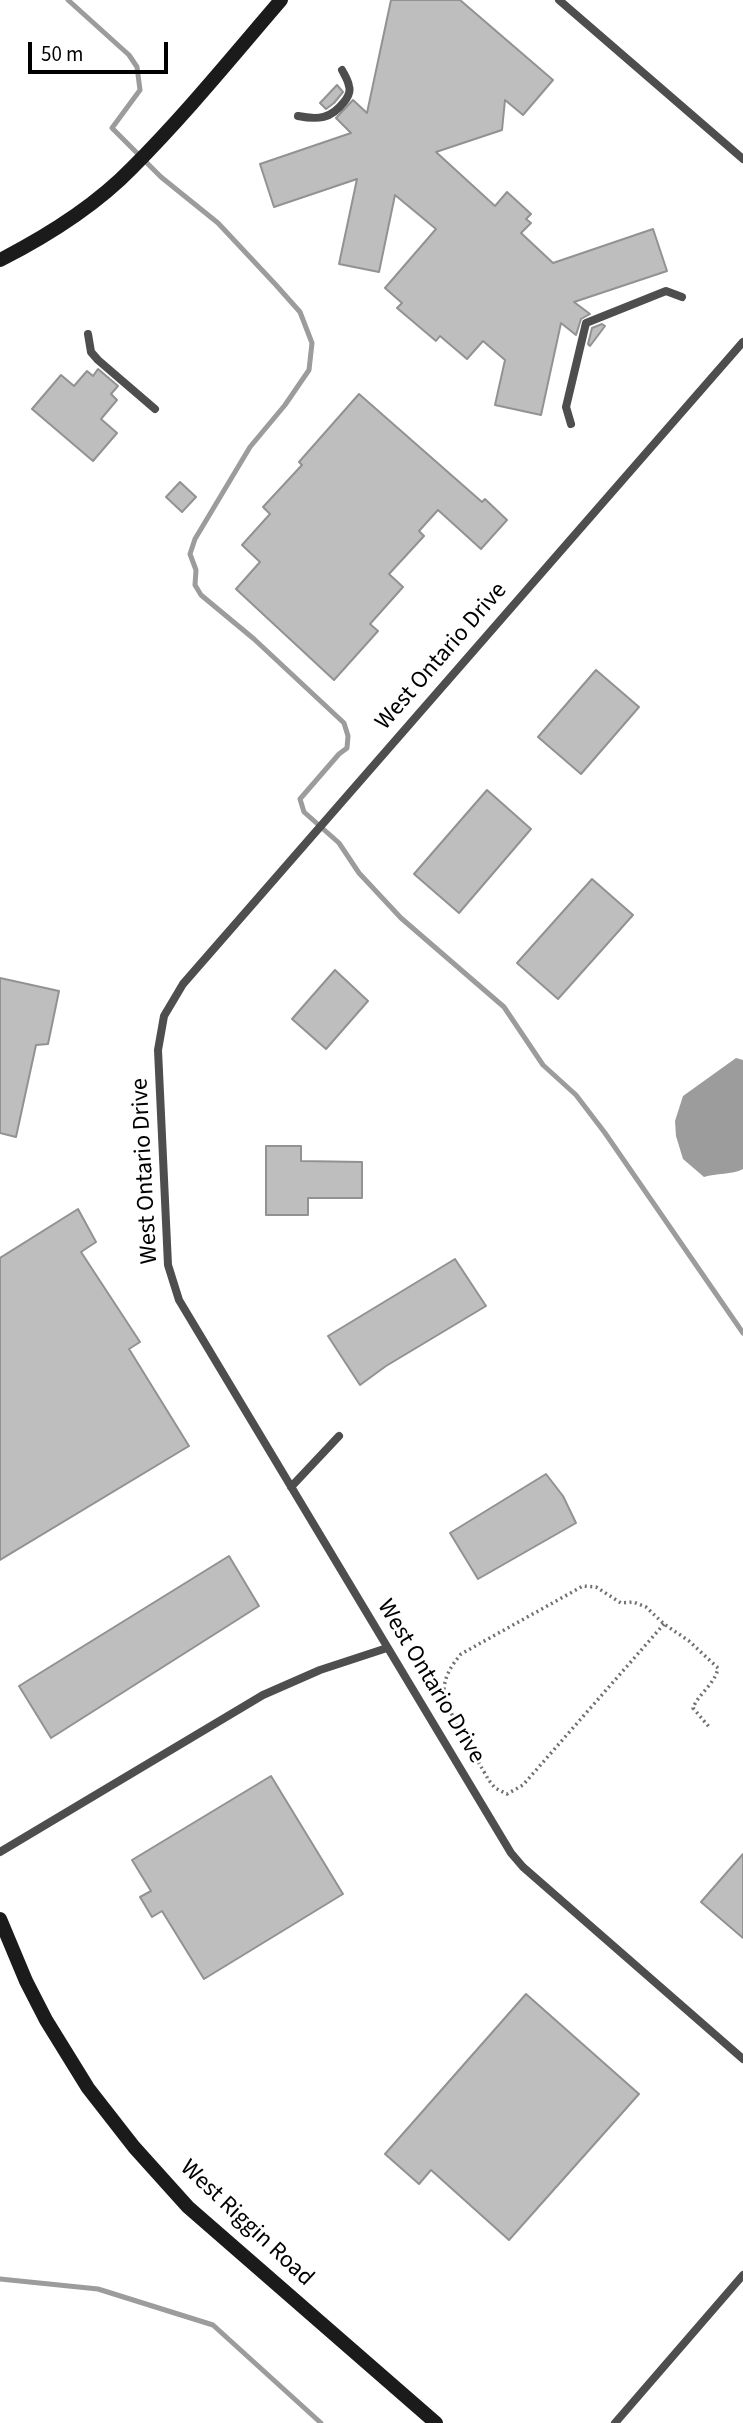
<!DOCTYPE html>
<html>
<head>
<meta charset="utf-8">
<style>
  body { margin:0 }
  #map { position:relative; width:743px; height:2423px; overflow:hidden; background:#fff; font-family:"Source Sans 3",sans-serif }
  canvas { display:block }
  .scale { position:absolute; left:28px; top:42px; width:140px; height:32px; box-sizing:border-box; border:4px solid #000; border-top:0; padding-left:9px; font-size:21px; line-height:24px; white-space:nowrap; color:#000; -webkit-text-stroke:5px #fff; paint-order:stroke }
</style>
</head>
<body>
<div id="map">
<canvas width="743" height="2423"></canvas>
<div class="scale">50 m</div>
</div>
<script>
const c = document.querySelector('canvas').getContext('2d');
c.lineJoin = 'round';
function fill(path, color) {
  c.fillStyle = color;
  c.fill(path, 'evenodd');
}
function stroke(path, color, width, dash) {
  c.strokeStyle = color;
  c.lineWidth = width;
  c.lineCap = dash ? 'butt' : 'round';
  c.setLineDash(dash || []);
  c.stroke(path);
}
function write(font, color, halo, rows, align = 'center') {
  c.font = font + ' "Source Sans 3",sans-serif';
  c.lineWidth = 5;
  c.setLineDash([]);
  c.textBaseline = 'middle';
  c.strokeStyle = halo;
  c.fillStyle = color;
  for (const [text, x, y, turn = 0] of rows) {
    c.save();
    c.translate(x, y);
    c.rotate((+turn || 0) * Math.PI / 180);
    c.textAlign = isNaN(turn) ? turn : align;
    if (halo) c.strokeText(text, 0, 0);
    c.fillText(text, 0, 0);
    c.restore();
  }
}
fill(new Path2D(`
  M 736,1058 L 743,1060 L 743,1169 C 732,1175 716,1173 704,1177 L 683,1159 L 676,1136 L 675,1121 L 683,1096 Z`), '#9c9c9c');
stroke(new Path2D(`
  M 68,0 L 129,55 L 137,67 L 140,90 L 112,128 L 161,177 L 218,223 L 276,285 L 300,312 L 312,343 L 309,370 L 285,405 L 250,447 L 195,539 L 190,554 L 196,570 L 195,585 L 201,595 L 254,639 L 344,723 L 348,736 L 347,748 L 339,754 L 300,799 L 304,812 L 339,843 L 359,873 L 401,918 L 504,1007 L 543,1065 L 576,1095 L 605,1133 L 743,1333
  M 0,2279 L 98,2289 L 213,2325 L 321,2423`), '#9c9c9c', 5);
const building = new Path2D(`
  M 391,0 L 460,0 L 553,80 L 523,115 L 505,100 L 502,130 L 436,152 L 495,206 L 507,192 L 531,214 L 526,219 L 531,223 L 521,233 L 553,263 L 653,229 L 667,271 L 574,302 L 590,314 L 581,319 L 576,335 L 561,323 L 541,415 L 495,405 L 505,360 L 483,341 L 467,359 L 440,336 L 436,341 L 397,308 L 402,303 L 385,288 L 436,229 L 395,195 L 379,272 L 339,264 L 357,179 L 274,207 L 260,164 L 351,133 L 336,118 L 353,100 L 367,113 Z
  M 337,85 L 343,92 L 334,103 L 326,109 L 320,103 Z
  M 602,324 L 605,326 L 590,346 L 588,344 L 592,328 Z
  M 98,369 L 118,386 L 111,394 L 117,400 L 101,419 L 117,433 L 93,461 L 32,409 L 61,375 L 74,386 L 87,371 L 93,376 Z
  M 359,394 L 482,502 L 485,499 L 507,520 L 481,549 L 438,510 L 419,531 L 424,536 L 389,574 L 403,587 L 370,624 L 378,631 L 334,680 L 236,589 L 260,562 L 242,545 L 270,514 L 263,507 L 302,465 L 299,462 Z
  M 180,482 L 196,497 L 182,512 L 166,497 Z
  M 596,670 L 639,707 L 581,774 L 538,737 Z
  M 487,790 L 531,829 L 459,913 L 414,874 Z
  M 592,879 L 633,915 L 558,999 L 517,963 Z
  M 335,970 L 368,1001 L 326,1049 L 292,1019 Z
  M 0,978 L 59,991 L 48,1044 L 36,1045 L 16,1137 L 0,1133 Z
  M 266,1146 L 301,1146 L 301,1161 L 362,1162 L 362,1198 L 308,1198 L 308,1215 L 266,1215 Z
  M 78,1209 L 96,1242 L 81,1252 L 140,1342 L 129,1349 L 189,1446 L 0,1560 L 0,1258 Z
  M 455,1259 L 486,1306 L 386,1366 L 360,1385 L 328,1336 Z
  M 546,1474 L 563,1496 L 576,1523 L 478,1579 L 450,1533 Z
  M 229,1556 L 259,1606 L 51,1738 L 19,1686 Z
  M 271,1776 L 343,1894 L 204,1979 L 162,1911 L 152,1917 L 140,1897 L 151,1891 L 132,1860 Z
  M 743,1854 L 743,1938 L 701,1902 Z
  M 526,1994 L 639,2094 L 509,2240 L 431,2170 L 419,2184 L 385,2154 Z`);
fill(building, '#bebebe');
stroke(building, '#929292', 2);
stroke(new Path2D(`
  M 664,1624 L 523,1785 L 507,1794 L 495,1788 L 488,1779 C 478,1760 443,1707 444,1689 C 445,1675 452,1665 461,1654 L 583,1586 L 596,1587 L 621,1603 L 633,1602 L 646,1607 L 664,1624 L 689,1641 L 718,1668 C 715,1684 699,1693 693,1708 L 710,1728`), '#707070', 3.5, [2, 3.5]);
stroke(new Path2D(`
  M 559,0 L 743,159
  M 298,116 C 318,120 331,119 344,102 C 348,97 351,92 349,86 C 348,80 344,74 342,70
  M 88,334 L 91,352 L 98,360 L 155,409
  M 743,342 L 183,984 L 164,1016 L 158,1050 L 168,1265 L 179,1300 L 511,1853 L 523,1867 L 743,2059
  M 571,424 L 566,407 L 586,323 L 666,291 L 682,297
  M 291,1487 L 339,1436
  M 0,1852 L 263,1695 L 320,1670 L 387,1648
  M 615,2423 L 743,2275`), '#4e4e4e', 8);
stroke(new Path2D(`
  M 0,260 C 47,236 95,206 132,168 C 185,115 232,57 281,0
  M 0,1919 L 26,1981 L 46,2020 L 88,2088 L 134,2147 L 188,2207 L 436,2423`), '#1b1b1b', 14);
write('24px', '#000', '#fff', [
  ["West Ontario Drive",442,657,-49],
  ["West Ontario Drive",146,1171,-93],
  ["West Ontario Drive",430,1682,59],
  ["West Riggin Road",246,2224,43]
]);
</script>
</body>
</html>
